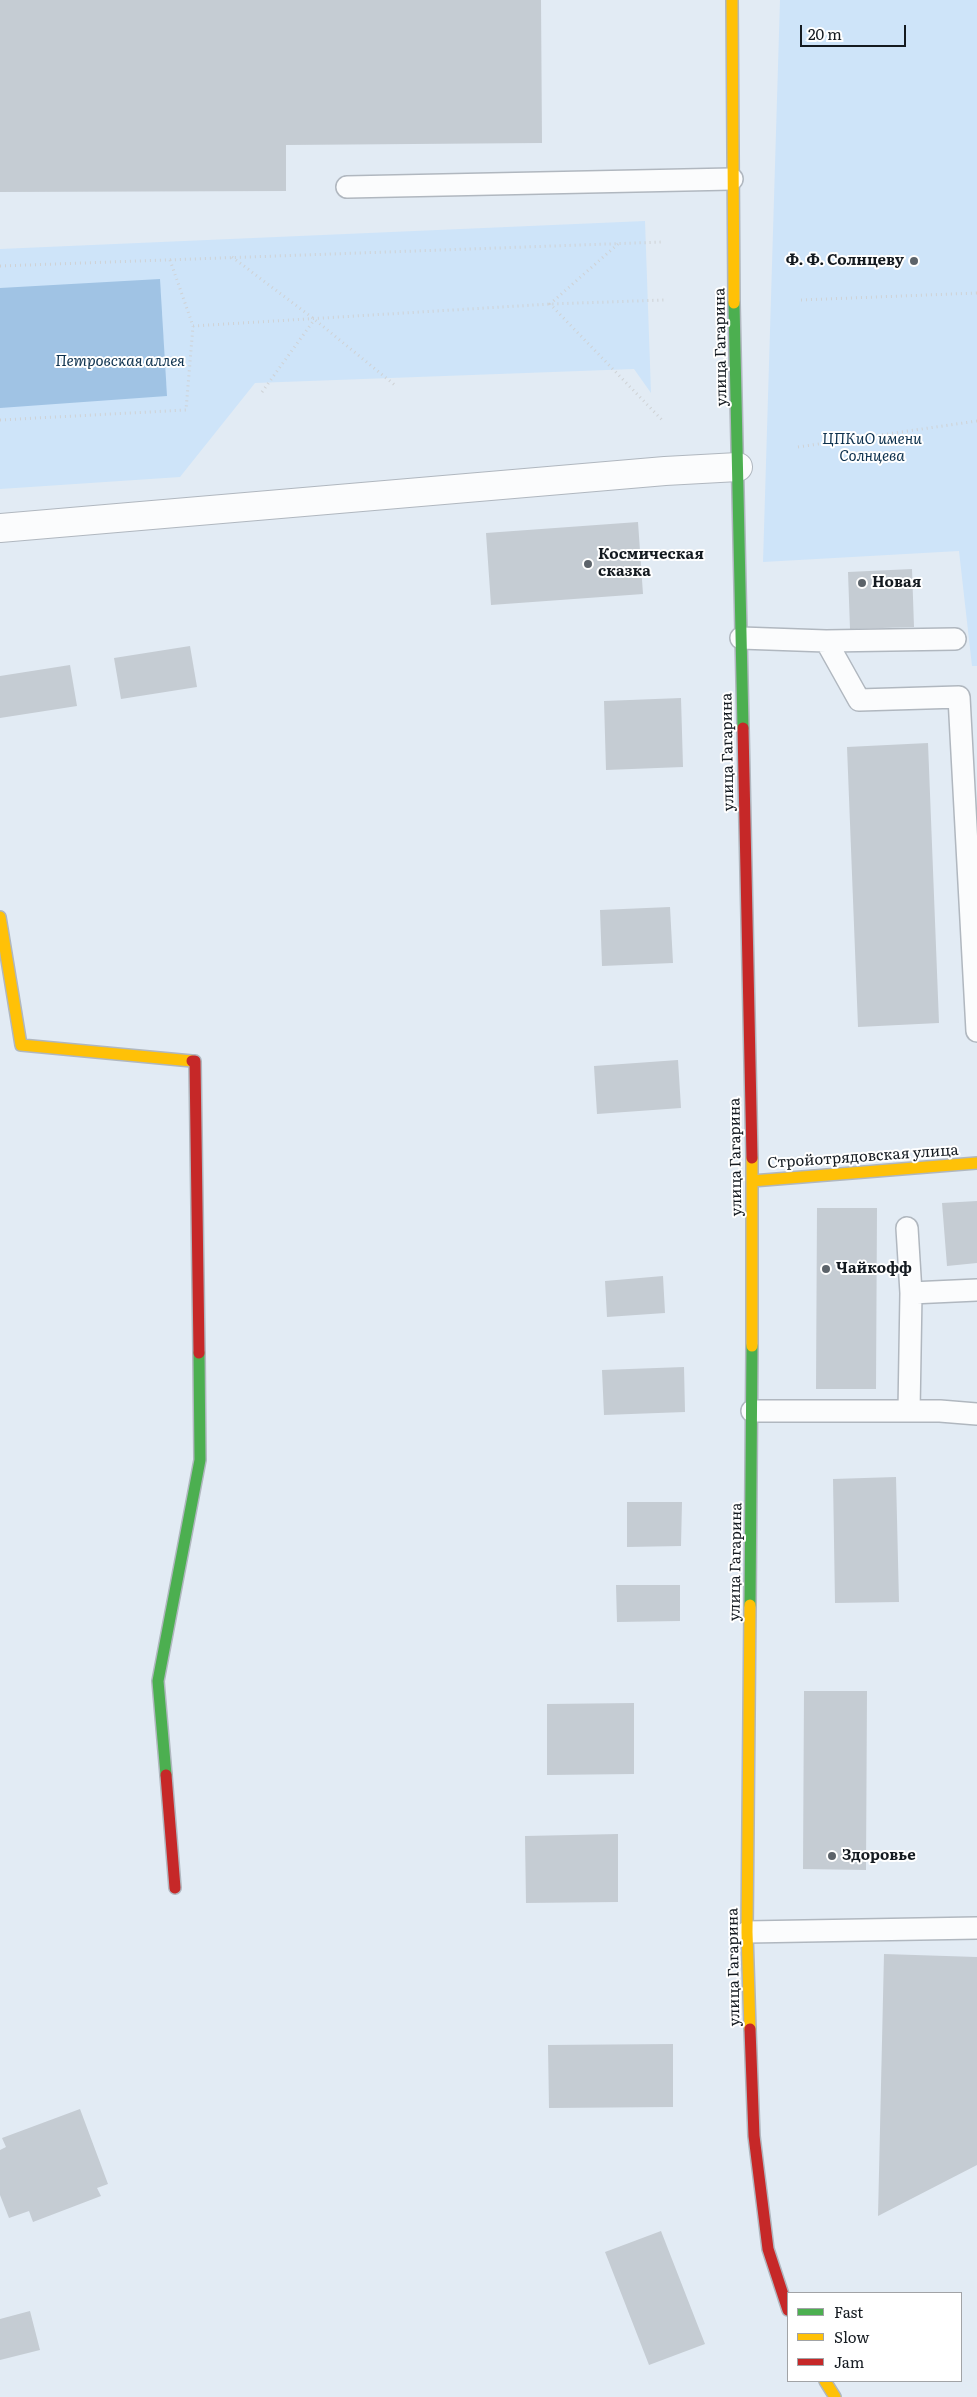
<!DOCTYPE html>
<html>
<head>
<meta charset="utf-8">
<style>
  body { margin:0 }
  #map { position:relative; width:977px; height:2397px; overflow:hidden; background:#e2ebf4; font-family:Literata,serif }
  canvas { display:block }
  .legend { position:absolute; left:787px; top:2292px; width:175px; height:90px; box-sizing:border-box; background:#fff; border:1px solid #a1a3a6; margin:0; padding:6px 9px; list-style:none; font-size:15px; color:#141a20 }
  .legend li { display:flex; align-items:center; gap:10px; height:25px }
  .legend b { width:25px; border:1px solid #a1a3a6 }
  .scale { position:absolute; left:800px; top:25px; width:106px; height:22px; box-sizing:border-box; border:2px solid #141a20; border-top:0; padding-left:6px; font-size:15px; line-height:18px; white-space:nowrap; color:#141a20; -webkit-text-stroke:4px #fff; paint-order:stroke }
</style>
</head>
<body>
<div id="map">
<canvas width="977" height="2397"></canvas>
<ul class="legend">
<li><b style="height:6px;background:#4caf50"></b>Fast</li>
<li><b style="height:6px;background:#ffc107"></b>Slow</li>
<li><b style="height:6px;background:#c62828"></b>Jam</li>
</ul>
<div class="scale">20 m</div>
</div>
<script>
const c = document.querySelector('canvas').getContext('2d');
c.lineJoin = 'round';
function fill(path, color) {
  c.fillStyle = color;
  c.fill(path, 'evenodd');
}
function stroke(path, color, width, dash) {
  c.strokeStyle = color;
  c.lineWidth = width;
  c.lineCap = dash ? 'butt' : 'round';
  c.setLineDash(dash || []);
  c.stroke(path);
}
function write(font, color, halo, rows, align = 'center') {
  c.font = font + ' Literata,serif';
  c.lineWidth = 4;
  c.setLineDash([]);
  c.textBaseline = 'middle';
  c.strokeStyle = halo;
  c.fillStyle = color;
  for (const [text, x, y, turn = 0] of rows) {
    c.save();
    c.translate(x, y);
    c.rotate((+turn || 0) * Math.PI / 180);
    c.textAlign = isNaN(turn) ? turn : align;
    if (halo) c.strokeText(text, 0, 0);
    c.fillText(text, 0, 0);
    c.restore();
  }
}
fill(new Path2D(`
  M 780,0 L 977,0 L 977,666 L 972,666 L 959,551 L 763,562 Z
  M 645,221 L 651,393 L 634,369 L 255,383 L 180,477 L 0,489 L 0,249 Z`), '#cee4f9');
fill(new Path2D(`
  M 160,279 L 167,396 L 0,408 L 0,288 Z`), '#a0c3e4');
fill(new Path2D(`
  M 0,0 L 541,0 L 542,143 L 286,145 L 286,191 L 0,192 Z
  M 638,522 L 643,594 L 491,605 L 486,533 Z
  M 912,569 L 914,627 L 850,629 L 848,572 Z
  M 190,646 L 197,687 L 121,699 L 114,658 Z
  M 70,665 L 77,706 L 0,718 L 0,676 Z
  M 681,698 L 683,767 L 606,770 L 604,701 Z
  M 928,743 L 939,1023 L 858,1027 L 847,747 Z
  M 670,907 L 673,963 L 602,966 L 600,910 Z
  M 678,1060 L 681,1108 L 597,1114 L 594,1066 Z
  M 977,1201 L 977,1263 L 947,1266 L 942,1203 Z
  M 817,1208 L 877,1208 L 876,1389 L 816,1389 Z
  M 663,1276 L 665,1313 L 607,1317 L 605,1281 Z
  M 684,1367 L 685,1412 L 604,1415 L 602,1370 Z
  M 896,1477 L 899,1602 L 835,1603 L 833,1479 Z
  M 627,1502 L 682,1502 L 681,1546 L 627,1547 Z
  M 616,1585 L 680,1585 L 680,1621 L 617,1622 Z
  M 804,1691 L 867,1691 L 866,1870 L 803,1869 Z
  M 634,1703 L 634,1774 L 547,1775 L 547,1704 Z
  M 618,1834 L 618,1902 L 526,1903 L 525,1836 Z
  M 884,1954 L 977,1957 L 977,2165 L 878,2216 Z
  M 673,2044 L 673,2107 L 549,2108 L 548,2045 Z
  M 80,2109 L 108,2184 L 97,2188 L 101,2196 L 33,2222 L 29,2211 L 9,2218 L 0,2195 L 0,2150 L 6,2147 L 2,2138 Z
  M 661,2231 L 705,2344 L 649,2365 L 605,2252 Z
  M 30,2311 L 40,2350 L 0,2360 L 0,2319 Z`), '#c5ccd3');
const lane = new Path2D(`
  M 347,187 L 732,179
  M 741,638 L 826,641 L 859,700 L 959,697 L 977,1031
  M 826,641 L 955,639
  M 907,1228 L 911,1293
  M 752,1411 L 940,1411 L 977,1414
  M 909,1411 L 911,1293 L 977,1290
  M 747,1932 L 977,1928`);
const street = new Path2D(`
  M 0,528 L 665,471 L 738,467`);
const fast = new Path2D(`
  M 734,303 L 743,728
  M 750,1605 L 752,1346
  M 166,1775 L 158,1681 L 200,1460 L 199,1353`);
const slow = new Path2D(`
  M 732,0 L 734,303
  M 0,917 L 21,1045 L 192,1061
  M 752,1158 L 752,1346
  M 752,1181 L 977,1163
  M 750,1605 L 747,1932 L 750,2029
  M 825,2381 L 835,2397`);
const jam = new Path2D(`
  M 743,728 L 752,1158
  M 192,1061 L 195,1061 L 199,1353
  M 166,1775 L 175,1888
  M 750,2029 L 754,2136 L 768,2249 L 788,2310`);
stroke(lane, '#b0b7bf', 24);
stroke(street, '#b0b7bf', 30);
stroke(fast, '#b0b7bf', 14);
stroke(slow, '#b0b7bf', 14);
stroke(jam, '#b0b7bf', 14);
stroke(new Path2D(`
  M 618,244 L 550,304 L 664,422
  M 232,257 L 314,319 L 396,386
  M 170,260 L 193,326 L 550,304 L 664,300
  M 0,266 L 663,242
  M 801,300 L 977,293
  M 262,392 L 314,320
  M 0,420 L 186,410 L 193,326
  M 798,447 L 977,421`), '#cfd2d5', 3, [1, 4]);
stroke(lane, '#fbfcfd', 21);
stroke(street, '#fbfcfd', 28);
stroke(fast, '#4caf50', 11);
stroke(slow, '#ffc107', 11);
stroke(jam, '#c62828', 11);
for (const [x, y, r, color] of [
  [914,261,5,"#5c636a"],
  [588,564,5,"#5c636a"],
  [862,583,5,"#5c636a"],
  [826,1269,5,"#5c636a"],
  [832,1856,5,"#5c636a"]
]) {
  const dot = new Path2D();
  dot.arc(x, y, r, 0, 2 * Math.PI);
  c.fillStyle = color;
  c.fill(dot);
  stroke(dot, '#fff', 2);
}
write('bold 15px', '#141a20', '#fff', [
  ["Ф. Ф. Солнцеву",904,261,"right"],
  ["Космическая",598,555],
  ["сказка",598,572],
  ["Новая",872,583],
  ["Чайкофф",836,1269],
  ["Здоровье",842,1856]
], 'left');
write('15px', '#141a20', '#fff', [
  ["улица Гагарина",721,347,-91],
  ["улица Гагарина",728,752,-91],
  ["улица Гагарина",736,1157,-91],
  ["Стройотрядовская улица",863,1157,-4],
  ["улица Гагарина",736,1562,-89],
  ["улица Гагарина",734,1967,-91]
]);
write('italic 15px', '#0c304d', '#fff', [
  ["Петровская аллея",120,362],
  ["ЦПКиО имени",872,440],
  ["Солнцева",872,457]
]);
</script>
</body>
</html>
